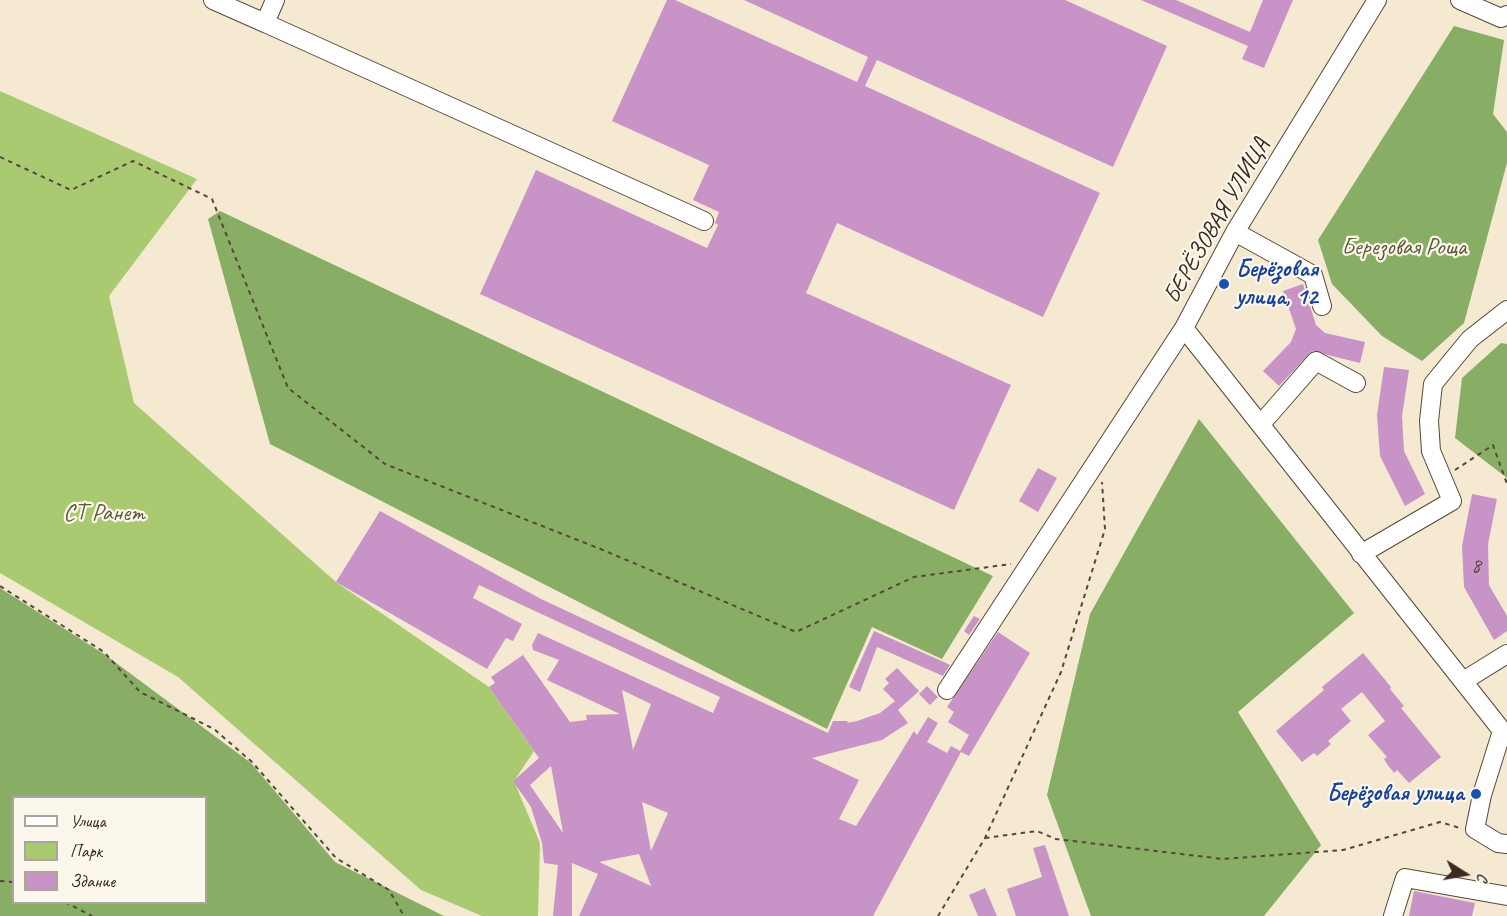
<!DOCTYPE html>
<html>
<head>
<meta charset="utf-8">
<style>
  body { margin:0 }
  #map { position:relative; width:1507px; height:916px; overflow:hidden; background:#f5e9d2; font-family:Caveat,sans-serif }
  canvas { display:block }
  .legend { position:absolute; left:12px; top:796px; width:195px; height:108px; box-sizing:border-box; background:#fbf7ec; border:2px solid #aea59a; margin:0; padding:8px 10px; list-style:none; font-size:18px; color:#3b2a1e }
  .legend li { display:flex; align-items:center; gap:12px; height:30px }
  .legend b { width:30px; border:2px solid #aea59a }
  .north { position:absolute; left:1435px; top:844px; width:60px; height:60px; -webkit-text-stroke:4px #fbf7ec; paint-order:stroke; rotate:101deg; font-size:16px; font-weight:700; line-height:24px; text-align:center; color:#3b2a1e }
  .north::after { content:''; display:block; margin:auto; width:21px; height:27px; background:#3b2a1e; clip-path:polygon(50% 0,100% 100%,50% 72%,0 100%) }
</style>
</head>
<body>
<div id="map">
<canvas width="1507" height="916"></canvas>
<ul class="legend">
<li><b style="height:8px;background:#fff"></b>Улица</li>
<li><b style="height:16px;background:#aaca72"></b>Парк</li>
<li><b style="height:16px;background:#c893c7"></b>Здание</li>
</ul>
<div class="north">С</div>
</div>
<script>
const c = document.querySelector('canvas').getContext('2d');
c.lineJoin = 'round';
function fill(path, color) {
  c.fillStyle = color;
  c.fill(path, 'evenodd');
}
function stroke(path, color, width, dash) {
  c.strokeStyle = color;
  c.lineWidth = width;
  c.lineCap = dash ? 'butt' : 'round';
  c.setLineDash(dash || []);
  c.stroke(path);
}
function write(font, color, halo, rows, align = 'center') {
  c.font = font + ' Caveat,sans-serif';
  c.lineWidth = 4.5;
  c.setLineDash([]);
  c.textBaseline = 'middle';
  c.strokeStyle = halo;
  c.fillStyle = color;
  for (const [text, x, y, turn = 0] of rows) {
    c.save();
    c.translate(x, y);
    c.rotate((+turn || 0) * Math.PI / 180);
    c.textAlign = isNaN(turn) ? turn : align;
    if (halo) c.strokeText(text, 0, 0);
    c.fillText(text, 0, 0);
    c.restore();
  }
}
fill(new Path2D(`
  M 0,91 L 197,179 L 109,296 L 134,403 L 336,582 L 489,687 L 534,751 L 514,781 L 540,843 L 538,916 L 482,916 L 421,890 L 178,677 L 0,573 Z`), '#aaca72');
fill(new Path2D(`
  M 1454,26 L 1504,40 L 1493,114 L 1507,132 L 1507,163 L 1464,323 L 1422,361 L 1382,336 L 1332,284 L 1318,240 Z
  M 220,211 L 993,576 L 942,659 L 872,627 L 827,729 L 270,444 L 208,219 Z
  M 1501,343 L 1507,344 L 1507,478 L 1455,438 L 1462,378 Z
  M 1199,419 L 1354,613 L 1238,712 L 1321,845 L 1264,916 L 1091,916 L 1047,795 L 1090,614 Z
  M 0,588 L 104,654 L 251,763 L 335,862 L 444,916 L 0,916 ZM 14,798 L 206,798 L 206,902 L 14,902 Z`), '#87ae64');
fill(new Path2D(`
  M 667,0 L 675,0 L 857,82 L 868,57 L 744,0 L 1065,0 L 1167,46 L 1113,167 L 877,60 L 865,86 L 1100,193 L 1043,317 L 837,223 L 806,293 L 1011,385 L 954,510 L 480,294 L 536,170 L 707,248 L 718,225 L 715,223 L 719,212 L 693,200 L 709,165 L 612,121 Z
  M 1141,0 L 1176,0 L 1250,32 L 1263,0 L 1293,0 L 1264,68 L 1242,59 L 1248,46 Z
  M 1303,284 L 1316,325 L 1325,333 L 1365,342 L 1360,363 L 1312,351 L 1279,386 L 1263,371 L 1291,342 L 1296,329 L 1283,291 Z
  M 1384,367 L 1409,370 L 1402,416 L 1404,451 L 1425,494 L 1405,506 L 1380,456 L 1377,415 Z
  M 1038,468 L 1057,478 L 1038,512 L 1019,501 Z
  M 1472,494 L 1497,499 L 1488,544 L 1489,585 L 1507,616 L 1507,631 L 1494,640 L 1464,587 L 1462,546 Z
  M 380,511 L 541,599 L 828,733 L 833,721 L 848,721 L 847,723 L 857,721 L 880,713 L 895,701 L 883,689 L 889,683 L 885,679 L 897,668 L 919,691 L 898,710 L 908,723 L 882,740 L 812,758 L 859,780 L 839,819 L 856,826 L 914,731 L 917,735 L 928,717 L 938,723 L 927,742 L 947,753 L 951,746 L 960,751 L 969,735 L 948,722 L 954,712 L 947,707 L 998,632 L 1030,653 L 969,756 L 961,752 L 873,916 L 579,916 L 598,874 L 572,863 L 572,916 L 553,916 L 558,865 L 544,863 L 542,843 L 531,807 L 513,781 L 539,758 L 489,687 L 495,683 L 491,677 L 523,655 L 570,722 L 587,720 L 586,715 L 620,714 L 547,680 L 559,660 L 533,650 L 532,645 L 538,633 L 713,713 L 720,697 L 479,585 L 473,598 L 522,624 L 513,641 L 506,638 L 487,669 L 336,582 ZM 622,690 L 651,704 L 633,750 L 627,717 ZM 551,766 L 563,833 L 530,785 ZM 642,802 L 668,813 L 651,851 ZM 639,854 L 651,886 L 599,862 Z
  M 974,616 L 980,619 L 969,635 L 964,631 Z
  M 874,631 L 944,662 L 950,665 L 943,676 L 877,647 L 860,692 L 849,687 Z
  M 1363,653 L 1391,687 L 1390,689 L 1404,706 L 1401,708 L 1441,757 L 1409,783 L 1397,770 L 1394,773 L 1387,764 L 1384,759 L 1387,757 L 1368,735 L 1385,721 L 1362,692 L 1341,709 L 1351,721 L 1328,741 L 1331,744 L 1317,756 L 1314,753 L 1302,762 L 1276,731 L 1324,690 L 1322,687 Z
  M 927,686 L 938,697 L 930,705 L 919,694 Z
  M 1045,845 L 1069,916 L 1016,916 L 1007,889 L 1042,877 L 1033,848 Z
  M 985,888 L 997,916 L 978,916 L 969,895 Z
  M 1414,891 L 1475,903 L 1472,916 L 1409,916 Z`), '#c893c7');
const minor = new Path2D(`
  M 213,0 L 265,23 L 275,0
  M 1460,0 L 1501,18 L 1507,15
  M 265,23 L 704,221
  M 1235,232 L 1313,275 L 1322,306
  M 1184,328 L 1507,737
  M 1261,424 L 1316,361 L 1356,383
  M 1361,554 L 1452,501 L 1431,451 L 1429,421 L 1433,384 L 1470,339 L 1507,310
  M 1465,680 L 1507,654
  M 947,690 L 1184,328 L 1235,232 L 1377,0
  M 1502,731 L 1482,795 L 1475,829 L 1498,843 L 1507,844
  M 1393,916 L 1405,878 L 1507,896`);
stroke(minor, '#574739', 20);
stroke(new Path2D(`
  M 0,157 L 71,190 L 133,161 L 212,199 L 288,388 L 385,464 L 603,550 L 796,632 L 914,577 L 1011,564
  M 1455,470 L 1493,445 L 1507,484
  M 0,586 L 104,652 L 140,692 L 214,729 L 252,762 L 336,858 L 389,890 L 404,916
  M 985,838 L 1037,831 L 1056,839 L 1223,859 L 1343,850 L 1440,822 L 1460,828
  M 0,881 L 14,882
  M 65,902 L 92,916
  M 938,916 L 985,838 L 1061,672 L 1105,529 L 1102,482`), '#574739', 2, [4.5, 4.5]);
stroke(minor, '#fff', 18);
for (const [x, y, r, color] of [
  [1224,284,6,"#1a4fb4"],
  [1476,794,6,"#1a4fb4"]
]) {
  const dot = new Path2D();
  dot.arc(x, y, r, 0, 2 * Math.PI);
  c.fillStyle = color;
  c.fill(dot);
  stroke(dot, '#fbf7ec', 2);
}
write('21px', '#5e4448', null, [
  ["8",1476,566]
]);
write('24px', '#3b2a1e', '#fbf7ec', [
  ["БЕРЁЗОВАЯ УЛИЦА",1217,221,-60]
]);
write('24px', '#5c5a37', '#fbf7ec', [
  ["Березовая Роща",1404,248],
  ["СТ Ранет",104,514]
]);
write('bold 24px', '#164399', '#fbf7ec', [
  ["Берёзовая",1236,270],
  ["улица, 12",1236,298],
  ["Берёзовая улица",1464,794,"right"]
], 'left');
</script>
</body>
</html>
